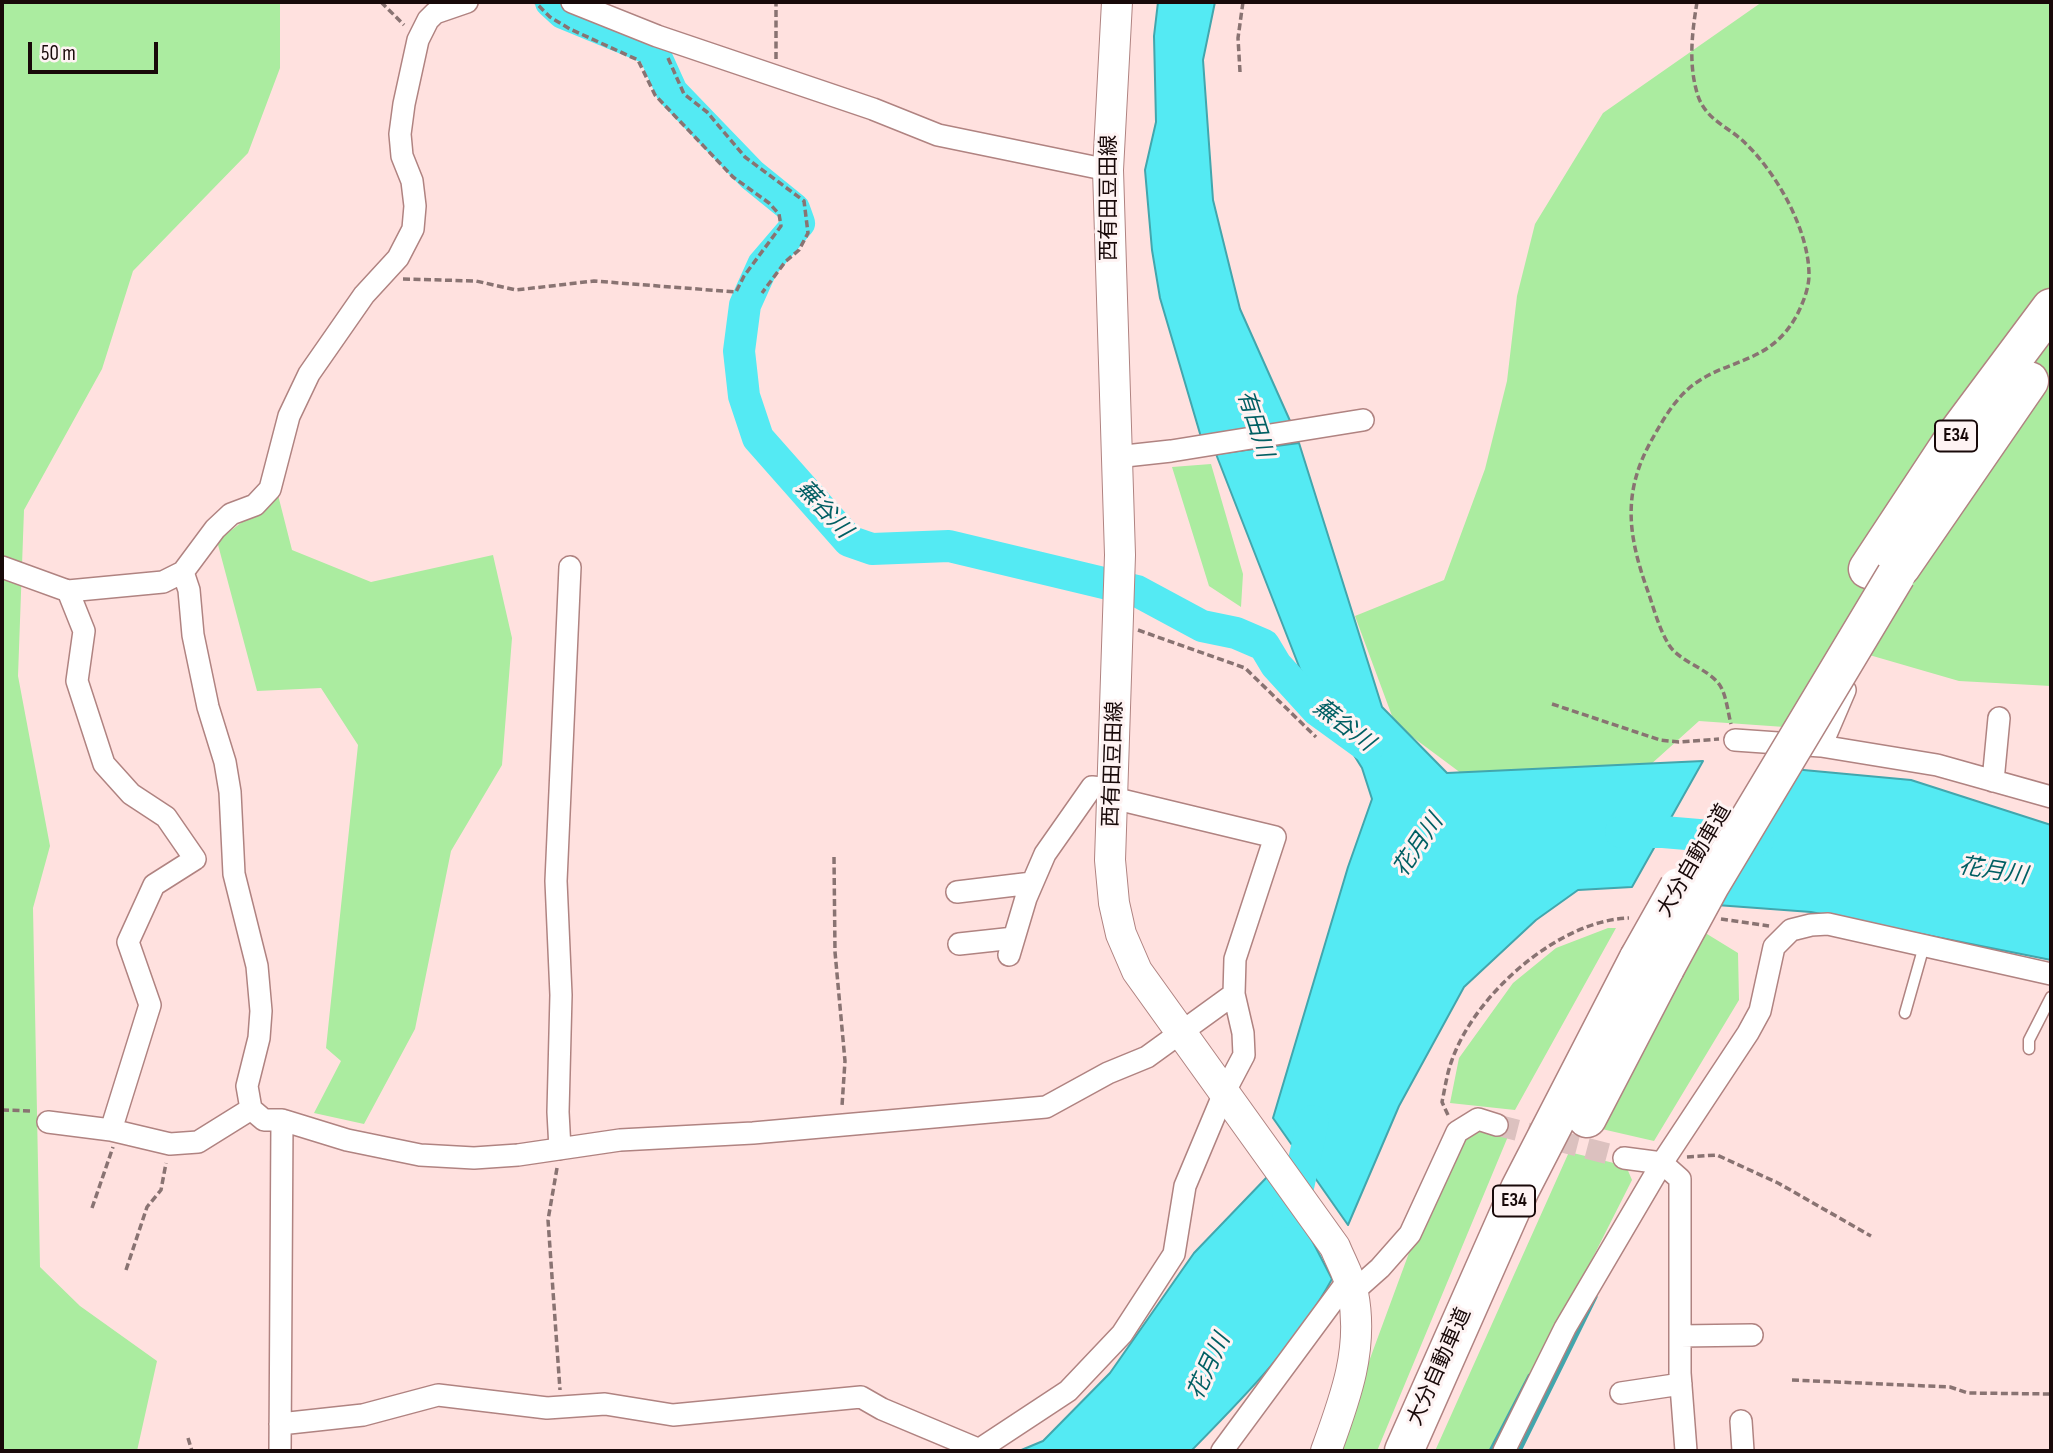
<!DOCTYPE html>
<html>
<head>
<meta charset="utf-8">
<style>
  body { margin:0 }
  #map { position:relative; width:2053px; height:1453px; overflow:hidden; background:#ffe1df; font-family:"Sofia Sans Condensed",sans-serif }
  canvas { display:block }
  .frame { position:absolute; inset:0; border:4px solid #180909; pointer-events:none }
  .scale { position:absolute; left:28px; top:42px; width:130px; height:32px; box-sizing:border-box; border:4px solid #180909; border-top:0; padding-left:9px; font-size:21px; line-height:24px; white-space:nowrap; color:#180909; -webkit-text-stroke:5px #fef3f3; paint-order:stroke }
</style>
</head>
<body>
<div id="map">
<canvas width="2053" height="1453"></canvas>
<div class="frame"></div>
<div class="scale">50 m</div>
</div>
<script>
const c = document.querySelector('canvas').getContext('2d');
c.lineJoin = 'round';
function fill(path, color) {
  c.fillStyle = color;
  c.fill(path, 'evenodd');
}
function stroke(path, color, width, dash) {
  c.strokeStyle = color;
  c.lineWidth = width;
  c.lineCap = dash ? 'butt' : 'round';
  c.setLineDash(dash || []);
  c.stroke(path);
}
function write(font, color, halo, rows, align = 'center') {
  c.font = font + ' "Sofia Sans Condensed","Noto Sans JP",sans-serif';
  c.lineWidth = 6;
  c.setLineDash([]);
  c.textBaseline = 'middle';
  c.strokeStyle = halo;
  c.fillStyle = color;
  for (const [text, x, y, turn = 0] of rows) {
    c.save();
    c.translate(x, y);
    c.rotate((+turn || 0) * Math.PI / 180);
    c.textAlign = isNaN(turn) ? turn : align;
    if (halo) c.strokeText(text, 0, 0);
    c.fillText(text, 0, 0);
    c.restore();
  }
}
fill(new Path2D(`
  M 2,2 L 280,2 L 280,68 L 248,153 L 133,271 L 102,369 L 24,510 L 18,676 L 50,846 L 33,908 L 40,1267 L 80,1306 L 157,1361 L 137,1451 L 2,1451 Z
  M 1762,2 L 2051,2 L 2051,686 L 1959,681 L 1859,652 L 1813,729 L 1699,721 L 1629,784 L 1481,788 L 1395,724 L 1355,616 L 1444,580 L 1485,469 L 1507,381 L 1517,296 L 1535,224 L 1603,113 Z
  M 1211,464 L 1243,574 L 1241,607 L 1209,586 L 1172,467 Z
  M 278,495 L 292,550 L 371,582 L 493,555 L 512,638 L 502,765 L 451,851 L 415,1029 L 364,1124 L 314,1113 L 341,1061 L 326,1048 L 358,745 L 321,688 L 257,691 L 217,541 Z
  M 1678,926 L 1707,934 L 1738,953 L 1739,1000 L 1654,1141 L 1580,1124 Z
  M 1608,928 L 1616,928 L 1515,1110 L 1450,1103 L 1459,1058 L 1513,983 L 1556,948 Z
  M 1481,1128 L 1509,1134 L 1377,1451 L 1336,1451 L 1413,1242 L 1460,1138 Z
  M 1569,1152 L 1626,1166 L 1632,1180 L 1495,1451 L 1435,1451 Z`), '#abeca0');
const water = new Path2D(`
  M 1158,2 L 1215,2 L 1203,60 L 1213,200 L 1240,309 L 1291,423 L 1201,437 L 1160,298 L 1152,250 L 1145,170 L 1156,122 L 1154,36 Z
  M 1299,443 L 1382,707 L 1447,773 L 1703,761 L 1632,887 L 1578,890 L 1536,920 L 1464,987 L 1399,1106 L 1348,1225 L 1273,1118 L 1348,867 L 1372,799 L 1362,768 L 1300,669 L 1216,454 Z
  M 1782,768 L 1911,780 L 2051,825 L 2051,960 L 1811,912 L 1703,904 Z
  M 1268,1176 L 1301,1219 L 1332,1279 C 1296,1345 1243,1398 1191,1451 L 1019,1451 L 1043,1441 L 1110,1373 L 1194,1253 Z`);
fill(water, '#54eaf3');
stroke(water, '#42a6ad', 2);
stroke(new Path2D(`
  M 1491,1451 L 1530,1376
  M 1519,1451 L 1595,1297`), '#42a6ad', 5);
stroke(new Path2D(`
  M 551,2 L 563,13 L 653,50 L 672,92 L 752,175 L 794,209 L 799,223 L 763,265 L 745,305 L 739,351 L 744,396 L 758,438 L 849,541 L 872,549 L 949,546 L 1137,591 L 1202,626 L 1236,633 L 1264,645 L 1276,665 L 1317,710 L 1368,747
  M 1621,832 L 1663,832 L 1758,840
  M 1288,1212 L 1298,1187 L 1313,1121`), '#54eaf3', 32);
stroke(new Path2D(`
  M 1497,1125 L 1624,1158`), '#dcc1bf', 21, [21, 10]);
const lane = new Path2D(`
  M 1905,1013 L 1924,946
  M 2029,1049 L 2029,1040 L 2051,997`);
const street = new Path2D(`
  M 572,2 L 657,36 L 873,109 L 938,135 L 1108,170
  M 1116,457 L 1171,451 L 1363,420
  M 2,567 L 68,591 L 163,582 L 183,572 L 215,529 L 231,514 L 255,505 L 270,489 L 289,416 L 309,374 L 364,295 L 398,258 L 413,229 L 415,206 L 412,181 L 402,156 L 400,134 L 404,104 L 418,40 L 428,20 L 435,13 L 467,2
  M 183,572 L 189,590 L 193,635 L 208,707 L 225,762 L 230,792 L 234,874 L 257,966 L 261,1011 L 259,1038 L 247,1086 L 251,1109 L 264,1120 L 282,1120 L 347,1140 L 420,1155 L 474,1158 L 518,1155 L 620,1140 L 753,1133 L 1046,1107 L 1108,1073 L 1147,1057 L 1234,994
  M 68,591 L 84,631 L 77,681 L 104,764 L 131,794 L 166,817 L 195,859 L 154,885 L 128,942 L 150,1005 L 111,1130
  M 1735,740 L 1821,746 L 1937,765 L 2051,797
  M 1821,746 L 1845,690
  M 1993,781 L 1999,718
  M 957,892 L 1032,883
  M 959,944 L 1014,938
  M 1009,955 L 1026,898 L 1045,854 L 1092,787 L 1113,789
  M 48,1122 L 111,1130 L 170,1144 L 198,1142 L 251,1109
  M 560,1149 L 558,1112 L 561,995 L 556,881 L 570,567
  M 1624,1158 L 1662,1163 L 1680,1179 L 1680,1373 L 1686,1451
  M 1353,1292 L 1380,1268 L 1410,1234 L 1457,1132 L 1478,1119 L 1497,1125
  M 1680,1336 L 1752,1335
  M 1621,1393 L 1681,1384
  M 1741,1421 L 1743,1451
  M 280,1424 L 363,1415 L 438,1395 L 547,1408 L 605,1404 L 673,1415 L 861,1397 L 882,1409 L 980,1450
  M 280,1451 L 282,1120
  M 977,1451 L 1068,1391 L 1122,1334 L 1174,1254 L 1185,1186 L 1224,1093 L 1244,1055 L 1243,1033 L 1234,994 L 1235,959 L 1275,837 L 1113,798
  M 1222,1451 L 1349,1279
  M 1504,1451 L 1565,1328 L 1662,1163 L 1748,1033 L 1760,1011 L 1774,947 L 1791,930 L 1811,925 L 1828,924 L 2051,974`);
const secondary = new Path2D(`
  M 1117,2 L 1108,170 L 1120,555 L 1110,860 L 1114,903 L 1121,934 L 1137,971 L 1335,1247 C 1341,1262 1350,1277 1353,1293 C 1364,1349 1345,1399 1326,1451`);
const highway = new Path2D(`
  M 1901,567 L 2029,381
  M 1868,569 L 1957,434 L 2051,308
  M 1587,1118 L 1665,968
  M 1404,1451 L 1520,1189 L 1639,958`);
stroke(lane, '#b08381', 13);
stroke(street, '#b08381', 24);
stroke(secondary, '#b08381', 32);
stroke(highway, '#b08381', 41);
stroke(new Path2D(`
  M 381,2 L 404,25
  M 1697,2 C 1692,33 1688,65 1698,96 C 1706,119 1726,126 1742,140 C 1775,170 1809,229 1809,275 C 1809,288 1803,303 1797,315 C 1768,368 1722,357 1686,391 C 1671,405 1660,425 1650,443 C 1623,493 1628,534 1646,586 C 1653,605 1658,627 1669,645 C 1680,662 1707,668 1719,684 C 1726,693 1728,713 1731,724
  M 668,58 L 684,94 L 707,112 L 745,157 L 804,201 L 808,233 L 799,250 L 785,262 L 762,293
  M 776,59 L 776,2
  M 1240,72 L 1238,38 L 1243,2
  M 403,279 L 476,281 L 516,290 L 594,281 L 736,292 L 744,276 L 781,226 L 779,214 L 769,203 L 733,177 L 655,95 L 638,60 L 570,29 L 550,17 L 535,2
  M 1138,630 L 1245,668 L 1316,737
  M 1552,704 L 1660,740 L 1679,742 L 1719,739
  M 834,857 L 835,952 L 845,1061 L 842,1106
  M 1721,919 L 1769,926
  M 2,1110 L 33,1111
  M 1448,1115 L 1442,1102 C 1445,1088 1447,1073 1452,1060 C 1475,994 1559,920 1629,918
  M 1687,1157 L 1717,1155 L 1778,1183 L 1871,1236
  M 557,1168 L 548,1220 L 560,1390
  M 92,1208 L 113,1147
  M 126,1270 L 147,1207 L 161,1190 L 166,1163
  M 1792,1380 L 1950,1387 L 1968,1393 L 2051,1394
  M 188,1438 L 192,1451`), '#897372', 3.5, [7, 3.5]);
stroke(lane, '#fff', 10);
stroke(street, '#fff', 21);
stroke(secondary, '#fff', 30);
stroke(highway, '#fff', 38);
const highwayBridge = new Path2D(`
  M 1639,958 L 1679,887
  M 1665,968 L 1710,885 L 1896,575`);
stroke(highwayBridge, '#b08381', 41, []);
stroke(highwayBridge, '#fff', 38);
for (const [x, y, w] of [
  [1956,436,42],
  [1514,1201,42]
]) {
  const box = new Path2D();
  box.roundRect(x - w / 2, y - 15.5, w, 31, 5);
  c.fillStyle = '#fef3f3';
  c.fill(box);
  stroke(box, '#180909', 2);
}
write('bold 19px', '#180909', null, [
  ["E34",1956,436],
  ["E34",1514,1201]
]);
write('21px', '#180909', '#fef3f3', [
  ["西有田豆田線",1110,198,-90],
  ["西有田豆田線",1114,764,-88],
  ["大分自動車道",1695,861,-60],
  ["大分自動車道",1440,1367,-66]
]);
write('italic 23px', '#015f63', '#fef3f3', [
  ["有田川",1254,424,72],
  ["蕪谷川",823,510,47],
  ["蕪谷川",1343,726,37],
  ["花月川",1419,846,-56],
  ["花月川",1993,872,9],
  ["花月川",1210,1367,-65]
]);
</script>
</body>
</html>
